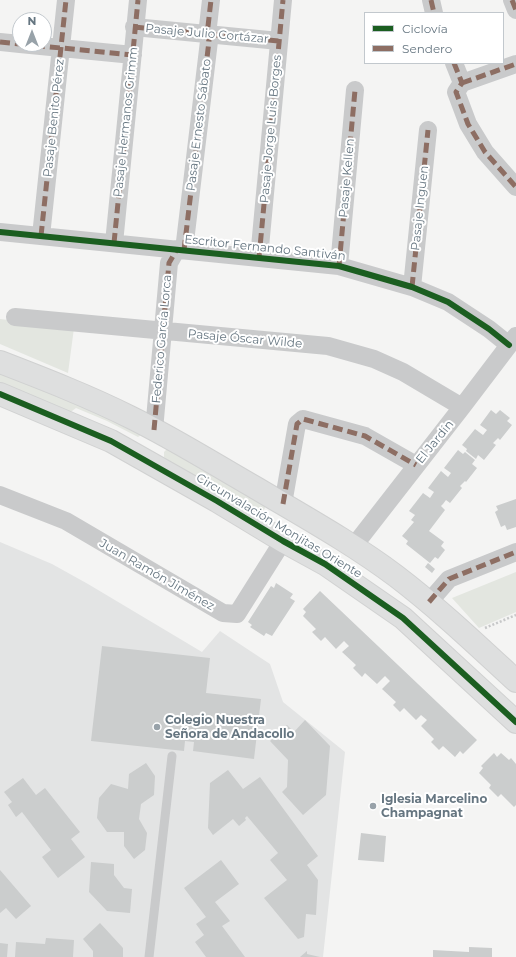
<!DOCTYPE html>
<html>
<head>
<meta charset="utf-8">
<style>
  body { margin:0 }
  #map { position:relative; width:516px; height:957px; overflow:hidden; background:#f4f4f3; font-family:Montserrat,sans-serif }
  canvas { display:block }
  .legend { position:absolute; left:364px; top:12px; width:140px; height:52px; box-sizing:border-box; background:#fff; border:1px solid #c2c8cd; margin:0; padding:5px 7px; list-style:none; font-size:12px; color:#667681 }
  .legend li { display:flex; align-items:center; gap:8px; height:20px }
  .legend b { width:20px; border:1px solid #c2c8cd }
  .north { position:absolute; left:12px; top:12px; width:40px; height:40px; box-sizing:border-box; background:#fff; border:1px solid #c2c8cd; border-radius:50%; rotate:0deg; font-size:11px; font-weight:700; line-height:16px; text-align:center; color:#667681 }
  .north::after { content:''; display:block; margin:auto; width:14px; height:18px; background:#98a2a9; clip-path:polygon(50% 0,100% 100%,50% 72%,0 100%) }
</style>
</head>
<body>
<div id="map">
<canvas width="516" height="957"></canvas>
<ul class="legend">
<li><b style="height:5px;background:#1b5e20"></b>Ciclovía</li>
<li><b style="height:5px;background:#8d6e63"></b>Sendero</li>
</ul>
<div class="north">N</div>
</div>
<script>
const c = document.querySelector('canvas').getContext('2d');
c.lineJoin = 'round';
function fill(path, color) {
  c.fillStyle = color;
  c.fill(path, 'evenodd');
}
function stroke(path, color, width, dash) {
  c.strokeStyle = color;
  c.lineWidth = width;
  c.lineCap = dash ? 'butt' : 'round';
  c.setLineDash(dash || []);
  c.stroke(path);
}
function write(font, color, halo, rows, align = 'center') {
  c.font = font + ' Montserrat,sans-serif';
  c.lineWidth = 4;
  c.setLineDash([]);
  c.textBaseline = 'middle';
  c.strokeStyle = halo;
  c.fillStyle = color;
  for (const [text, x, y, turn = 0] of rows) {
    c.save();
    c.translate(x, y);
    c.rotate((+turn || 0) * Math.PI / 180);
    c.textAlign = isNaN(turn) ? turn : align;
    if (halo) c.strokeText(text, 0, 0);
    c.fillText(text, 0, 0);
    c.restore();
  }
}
fill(new Path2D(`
  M 0,542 L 52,564 L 88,584 L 202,652 L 220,631 L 270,664 L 283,702 L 345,752 L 323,957 L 0,957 Z`), '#e3e4e4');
fill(new Path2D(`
  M 0,319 L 74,328 L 68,373 L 0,344 Z
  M 0,370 L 118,418 L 142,434 L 141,435 L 138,437 L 107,421 L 76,408 L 72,411 L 68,412 L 0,384 Z
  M 168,448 L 267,504 L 260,517 L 166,461 L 164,457 L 164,452 Z
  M 516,572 L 516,612 L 479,628 L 452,598 Z`), '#e3e6e0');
fill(new Path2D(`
  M 491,410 L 496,414 L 500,410 L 510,418 L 507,421 L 512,425 L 500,440 L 498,438 L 493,443 L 496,445 L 484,460 L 478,455 L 476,459 L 466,451 L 467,449 L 462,445 L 475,429 L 483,435 L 487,430 L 480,425 Z
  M 458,450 L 463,454 L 465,452 L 475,460 L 472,464 L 477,468 L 466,482 L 465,481 L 460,486 L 462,488 L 450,503 L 446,500 L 443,504 L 441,506 L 445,510 L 429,531 L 444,542 L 441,546 L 445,550 L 438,559 L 435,557 L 430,563 L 406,544 L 408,541 L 402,536 L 414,522 L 411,520 L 415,515 L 409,511 L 423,493 L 430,498 L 434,492 L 428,488 L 441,471 L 448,477 L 451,473 L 444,468 Z
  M 516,499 L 516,527 L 507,530 L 505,525 L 501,527 L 495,512 L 498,510 L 496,506 Z
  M 428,563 L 435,569 L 432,573 L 425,567 Z
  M 276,583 L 293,594 L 290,598 L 295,601 L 272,636 L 266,633 L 264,636 L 250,627 L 252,625 L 248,622 L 271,586 L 274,588 Z
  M 320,591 L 477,740 L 463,754 L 460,751 L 455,757 L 443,746 L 439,750 L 431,742 L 434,739 L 421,726 L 427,720 L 421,715 L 416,720 L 404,708 L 400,712 L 393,705 L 396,702 L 382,689 L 390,681 L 385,676 L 377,684 L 365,673 L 362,677 L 353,668 L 356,665 L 342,652 L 349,646 L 344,641 L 336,649 L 325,637 L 321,641 L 312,632 L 316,629 L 303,616 L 306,612 L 303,609 Z
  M 102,646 L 210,658 L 206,693 L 261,699 L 254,759 L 193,751 L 194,742 L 185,741 L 184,751 L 91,741 Z
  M 305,720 L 330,746 L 326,795 L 303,815 L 282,792 L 287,787 L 288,760 L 270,741 L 287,725 L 294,732 Z
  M 494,753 L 497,757 L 501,753 L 509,760 L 511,758 L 516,764 L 516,805 L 514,807 L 501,794 L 498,797 L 489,788 L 491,785 L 479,773 L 483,768 L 481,766 Z
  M 146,763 L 155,776 L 154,795 L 141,804 L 139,819 L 147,833 L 145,850 L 134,859 L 124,846 L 124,832 L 107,832 L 97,818 L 99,798 L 111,784 L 128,789 L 129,774 Z
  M 228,770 L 243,789 L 260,777 L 318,856 L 307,865 L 318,880 L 316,915 L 306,914 L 304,937 L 298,939 L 264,898 L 287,880 L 270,860 L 278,853 L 247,816 L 245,818 L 246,820 L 239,826 L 233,819 L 213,835 L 208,828 L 210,783 Z
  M 23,778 L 36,795 L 45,788 L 80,832 L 71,839 L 85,857 L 58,878 L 42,857 L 51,850 L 22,812 L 16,817 L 8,805 L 12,802 L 4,792 Z
  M 361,833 L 386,836 L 384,862 L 358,860 Z
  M 221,860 L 239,884 L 215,902 L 230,921 L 222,926 L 245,957 L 206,957 L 195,942 L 204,935 L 196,924 L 206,917 L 184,888 Z
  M 91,862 L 114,864 L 114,875 L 124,888 L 132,889 L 130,913 L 107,911 L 89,892 Z
  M 0,870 L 31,906 L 16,919 L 6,908 L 0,913 Z
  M 100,923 L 123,948 L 123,957 L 93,957 L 93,951 L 83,939 Z
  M 46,938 L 74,940 L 73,957 L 15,957 L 16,942 L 45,944 Z
  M 0,943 L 8,944 L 7,957 L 0,957 Z
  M 469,947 L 492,948 L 492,957 L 433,957 L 433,950 L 469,952 Z
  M 307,951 L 307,954 L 320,957 L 300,957 Z`), '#cbcdcd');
const secondary = new Path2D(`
  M 0,362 C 44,379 88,396 130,417 C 173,438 214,464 256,488 C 303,516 352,543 396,576 C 438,608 477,645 516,681
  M 0,394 L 111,441 L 217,501 L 283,541 L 325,564 L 403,618 L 516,722`);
stroke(secondary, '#d0d1d1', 24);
stroke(new Path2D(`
  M 485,628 L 516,615`), '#c6c7c8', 2.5, [2, 2]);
stroke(new Path2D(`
  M 149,957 L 172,756`), '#c9cacb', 9);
stroke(new Path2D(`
  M 431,0 L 434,13
  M 512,0 L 516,10
  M 134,27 L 279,41
  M 0,42 L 20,44
  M 20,44 L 133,55
  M 454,63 L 462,83 L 456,92 L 468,124 L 485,152 L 516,187
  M 462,83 L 516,64
  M 0,232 L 339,266 L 412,287 L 448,302 L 489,329 L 509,345
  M 41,236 L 66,0
  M 114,243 L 131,72 L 138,0
  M 184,250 L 209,41 L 207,35 L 211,0
  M 259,258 L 283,0
  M 339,266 L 355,90
  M 412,287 L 428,130
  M 15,317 L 328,346 L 374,359 L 403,372 L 462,407
  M 154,430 L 169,263 L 177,249
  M 0,495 L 66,521 L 223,613 L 237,614 L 283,541
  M 283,504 L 297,424 L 303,419 L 365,436 L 416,465
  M 353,547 L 462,407 L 516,336
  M 429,602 L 449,579 L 516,552`), '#c9cacb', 18);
stroke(secondary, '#dedfdf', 22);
stroke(new Path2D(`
  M 431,0 L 434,13
  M 512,0 L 516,10
  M 134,27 L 279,41
  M 0,42 L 20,44
  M 20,44 L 133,55
  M 454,63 L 462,83 L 456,92 L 468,124 L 485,152 L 516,187
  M 462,83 L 516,64
  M 41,236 L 66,0
  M 114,243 L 131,72 L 138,0
  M 184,250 L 209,41 L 207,35 L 211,0
  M 259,258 L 283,0
  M 339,266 L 355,90
  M 412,287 L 428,130
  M 154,430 L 169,263 L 177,249
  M 283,504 L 297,424 L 303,419 L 365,436 L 416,465
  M 429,602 L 449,579 L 516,552`), '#8d6e63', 5, [10, 5]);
stroke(new Path2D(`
  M 0,232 L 339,266 L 412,287 L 448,302 L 489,329 L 509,345
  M 0,394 L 111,441 L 217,501 L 283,541 L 325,564 L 403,618 L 516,722`), '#1b5e20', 6);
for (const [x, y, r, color] of [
  [157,727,4,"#98a2a9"],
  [373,806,4,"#98a2a9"]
]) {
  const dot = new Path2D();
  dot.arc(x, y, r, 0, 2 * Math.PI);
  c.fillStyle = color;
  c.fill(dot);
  stroke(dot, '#fff', 1.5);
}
write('12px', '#667681', '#fff', [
  ["Pasaje Julio Cortázar",207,34,5],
  ["Pasaje Benito Pérez",54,118,-84],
  ["Pasaje Hermanos Grimm",126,122,-84],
  ["Pasaje Ernesto Sábato",199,125,-83],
  ["Pasaje Jorge Luis Borges",271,129,-85],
  ["Pasaje Kellen",347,178,-85],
  ["Pasaje Inguen",420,208,-84],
  ["Escritor Fernando Santiván",265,248,6],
  ["Federico García Lorca",162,339,-85],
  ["Pasaje Óscar Wilde",245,339,5],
  ["El Jardín",435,442,-51],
  ["Circunvalación Monjitas Oriente",279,526,31],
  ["Juan Ramón Jiménez",157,575,30]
]);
write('bold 12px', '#667681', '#fff', [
  ["Colegio Nuestra",165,720],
  ["Señora de Andacollo",165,734],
  ["Iglesia Marcelino",381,799],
  ["Champagnat",381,813]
], 'left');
</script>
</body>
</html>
